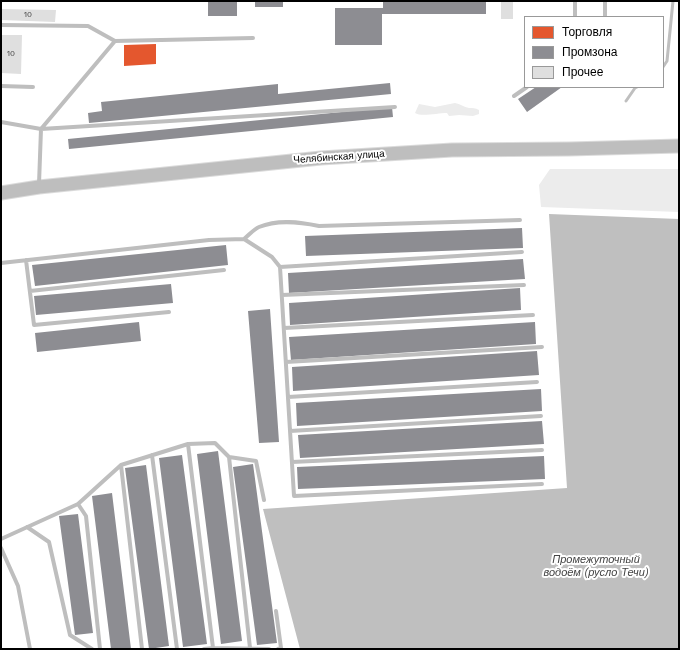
<!DOCTYPE html>
<html>
<head>
<meta charset="utf-8">
<style>
  body { margin:0 }
  #map { position:relative; width:680px; height:650px; overflow:hidden; background:#fff; font-family:"Work Sans",sans-serif }
  canvas { display:block }
  .frame { position:absolute; inset:0; border:2px solid #000; pointer-events:none }
  .legend { position:absolute; left:524px; top:16px; width:140px; height:72px; box-sizing:border-box; background:#fff; border:1px solid #999; margin:0; padding:5px 7px; list-style:none; font-size:12px; color:#000 }
  .legend li { display:flex; align-items:center; gap:8px; height:20px }
  .legend b { width:20px; border:1px solid #999 }
</style>
</head>
<body>
<div id="map">
<canvas width="680" height="650"></canvas>
<div class="frame"></div>
<ul class="legend">
<li><b style="height:11px;background:#e4572e"></b>Торговля</li>
<li><b style="height:11px;background:#8d8d92"></b>Промзона</li>
<li><b style="height:11px;background:#dfdfdf"></b>Прочее</li>
</ul>
</div>
<script>
const c = document.querySelector('canvas').getContext('2d');
c.lineJoin = 'round';
function fill(path, color) {
  c.fillStyle = color;
  c.fill(path, 'evenodd');
}
function stroke(path, color, width, dash) {
  c.strokeStyle = color;
  c.lineWidth = width;
  c.lineCap = dash ? 'butt' : 'round';
  c.setLineDash(dash || []);
  c.stroke(path);
}
function write(font, color, halo, rows, align = 'center') {
  c.font = font + ' "Work Sans",sans-serif';
  c.lineWidth = 4;
  c.setLineDash([]);
  c.textBaseline = 'middle';
  c.strokeStyle = halo;
  c.fillStyle = color;
  for (const [text, x, y, turn = 0] of rows) {
    c.save();
    c.translate(x, y);
    c.rotate((+turn || 0) * Math.PI / 180);
    c.textAlign = isNaN(turn) ? turn : align;
    if (halo) c.strokeText(text, 0, 0);
    c.fillText(text, 0, 0);
    c.restore();
  }
}
fill(new Path2D(`
  M 455,103 C 460,104 464,107 469,108 C 473,108 475,108 479,110 L 479,114 L 473,116 L 459,115 L 449,116 L 447,113 C 438,113 421,117 415,113 L 419,104 L 435,107 Z
  M 550,169 L 679,169 L 679,212 L 541,207 L 539,185 Z`), '#ececec');
fill(new Path2D(`
  M 549,214 L 679,219 L 679,649 L 300,649 L 263,509 L 567,488 Z`), '#bfbfbf');
fill(new Path2D(`
  M 156,44 L 156,64 L 124,66 L 124,45 Z`), '#e4572e');
fill(new Path2D(`
  M 208,1 L 237,1 L 237,16 L 208,16 Z
  M 255,1 L 283,1 L 283,7 L 255,7 Z
  M 383,1 L 486,1 L 486,14 L 382,14 L 382,45 L 335,45 L 335,8 L 383,8 Z
  M 390,83 L 391,94 L 89,123 L 88,113 L 102,111 L 101,102 L 278,84 L 278,94 Z
  M 536,87 L 562,87 L 527,112 L 518,99 Z
  M 392,107 L 393,117 L 69,149 L 68,139 Z
  M 522,228 L 523,248 L 306,256 L 305,236 Z
  M 226,245 L 228,265 L 35,286 L 32,265 Z
  M 523,259 L 525,279 L 289,293 L 288,273 Z
  M 171,284 L 173,303 L 36,315 L 34,296 Z
  M 520,288 L 521,310 L 290,325 L 289,303 Z
  M 270,309 L 279,442 L 259,443 L 248,311 Z
  M 139,322 L 141,341 L 37,352 L 35,333 Z
  M 535,322 L 536,344 L 291,360 L 289,337 Z
  M 537,351 L 539,375 L 293,391 L 292,367 Z
  M 541,389 L 542,411 L 297,426 L 296,403 Z
  M 542,421 L 544,444 L 300,458 L 298,435 Z
  M 218,451 L 242,641 L 221,644 L 197,454 Z
  M 182,455 L 207,644 L 183,647 L 159,458 Z
  M 544,456 L 545,479 L 298,489 L 297,467 Z
  M 253,464 L 277,643 L 257,645 L 233,467 Z
  M 146,465 L 169,646 L 149,649 L 125,468 Z
  M 112,493 L 131,649 L 111,649 L 92,496 Z
  M 78,514 L 93,633 L 75,635 L 59,516 Z`), '#8d8d92');
stroke(new Path2D(`
  M 663,67 L 667,61 L 673,1
  M 626,101 L 635,88 L 637,87`), '#bfbfbf', 3);
fill(new Path2D(`
  M 501,1 L 513,1 L 513,19 L 501,19 Z
  M 1,9 L 56,10 L 55,22 L 1,20 Z
  M 1,35 L 22,35 L 21,74 L 1,73 Z`), '#dfdfdf');
const primary = new Path2D(`
  M 1,193 L 39,187 L 321,158 L 452,150 L 569,149 L 679,146`);
stroke(primary, '#dbdbdb', 15);
stroke(new Path2D(`
  M 575,17 L 575,1
  M 605,17 L 605,1
  M 1,25 L 88,26 L 115,41
  M 253,38 L 115,41 L 41,129 L 395,107
  M 1,86 L 33,87
  M 514,96 L 527,87
  M 1,122 L 41,129 L 39,184
  M 244,239 C 249,235 254,229 259,227 C 278,219 300,222 319,226 L 520,220
  M 26,260 L 34,325 L 169,312
  M 1,263 L 209,240 L 244,239 L 272,257 L 280,267 L 294,496 L 542,484
  M 280,267 L 522,252
  M 30,291 L 224,270
  M 282,295 L 524,285
  M 284,328 L 533,315
  M 286,362 L 542,347
  M 288,397 L 537,382
  M 290,431 L 541,416
  M 188,444 L 213,648
  M 152,455 L 177,649
  M 229,457 L 250,648
  M 292,462 L 542,450
  M 121,465 L 142,649
  M 78,504 L 86,516 L 100,649
  M 27,527 L 49,542 L 70,635 L 92,649
  M 1,539 L 78,504 L 121,465 L 188,444 L 215,443 L 229,457 L 256,461 L 264,500
  M 1,548 L 18,586 L 30,649
  M 276,611 L 281,648 L 278,649
  M 204,649 L 213,648 L 269,649`), '#bebebe', 4);
stroke(primary, '#bebebe', 13);
write('8px', '#383838', null, [
  ["10",28,15],
  ["10",11,54]
]);
write('10px', '#000', '#fff', [
  ["Челябинская улица",339,157,-4]
]);
write('italic 11px', '#444', '#fff', [
  ["Промежуточный",596,560],
  ["водоём (русло Течи)",596,573]
]);
</script>
</body>
</html>
